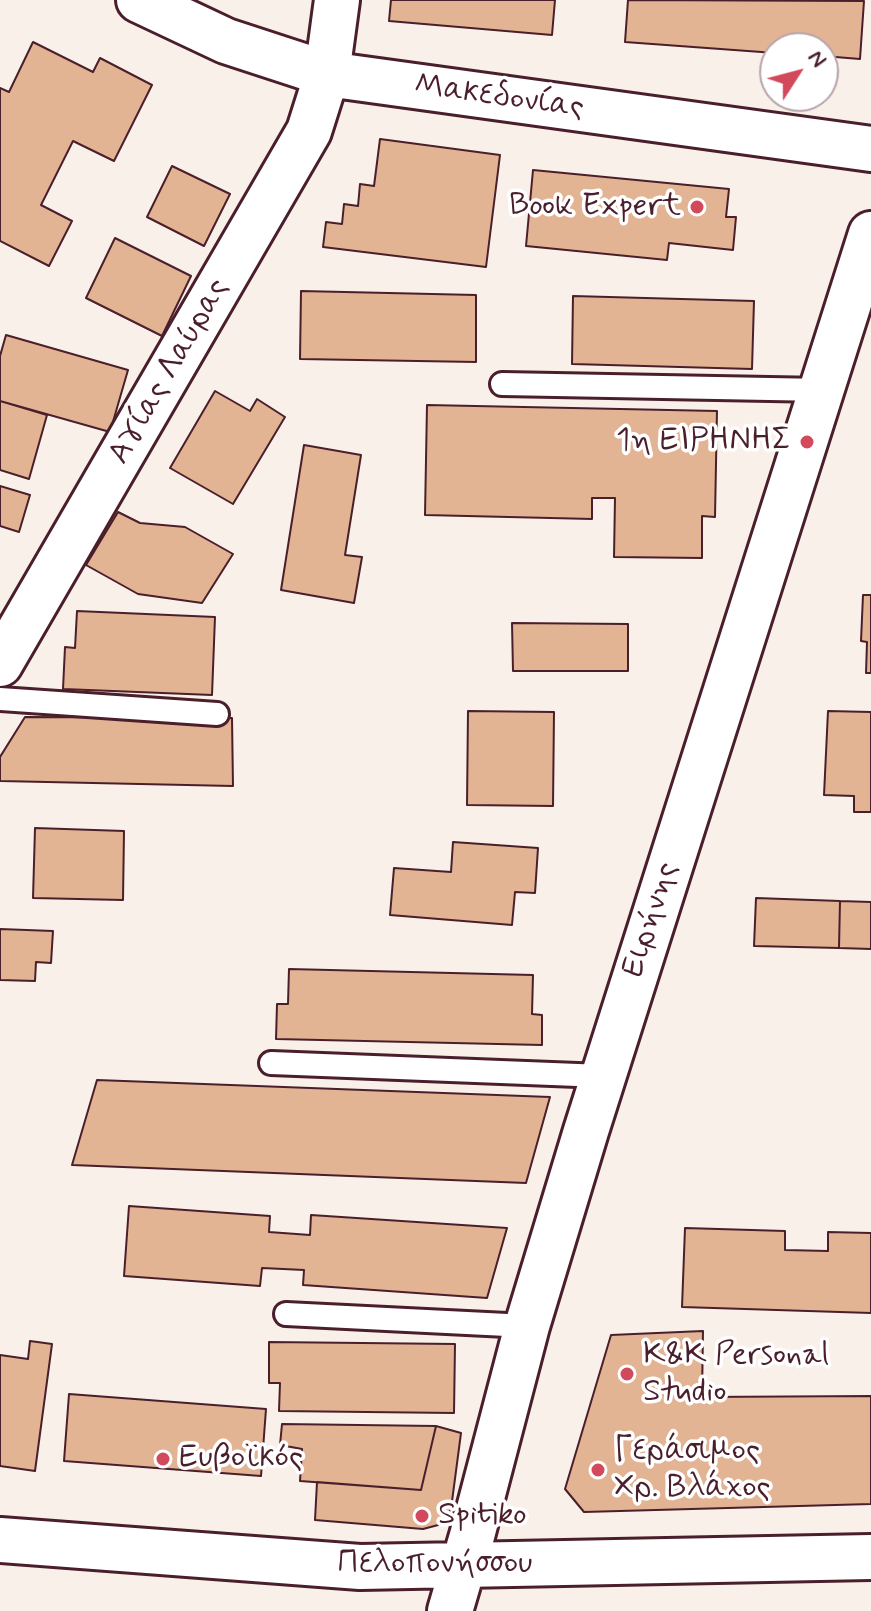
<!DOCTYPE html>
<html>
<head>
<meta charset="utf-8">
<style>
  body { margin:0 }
  #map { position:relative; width:871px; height:1611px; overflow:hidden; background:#f9f0e9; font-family:Mynerve,sans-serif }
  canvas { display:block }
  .north { position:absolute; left:759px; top:32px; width:80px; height:80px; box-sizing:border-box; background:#fff; border:2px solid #b7a5aa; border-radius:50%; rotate:54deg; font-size:22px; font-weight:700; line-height:32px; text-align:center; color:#4a1f2b }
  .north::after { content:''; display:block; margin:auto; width:28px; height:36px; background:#d1495b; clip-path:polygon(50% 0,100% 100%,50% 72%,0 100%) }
</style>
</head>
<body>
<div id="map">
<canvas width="871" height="1611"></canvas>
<div class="north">N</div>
</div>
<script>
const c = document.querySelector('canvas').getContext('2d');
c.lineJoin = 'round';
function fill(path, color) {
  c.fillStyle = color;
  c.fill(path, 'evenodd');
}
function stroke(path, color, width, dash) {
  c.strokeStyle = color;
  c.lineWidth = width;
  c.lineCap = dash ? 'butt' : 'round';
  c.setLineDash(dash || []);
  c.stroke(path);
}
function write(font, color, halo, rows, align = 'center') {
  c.font = font + ' Mynerve,sans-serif';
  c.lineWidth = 7;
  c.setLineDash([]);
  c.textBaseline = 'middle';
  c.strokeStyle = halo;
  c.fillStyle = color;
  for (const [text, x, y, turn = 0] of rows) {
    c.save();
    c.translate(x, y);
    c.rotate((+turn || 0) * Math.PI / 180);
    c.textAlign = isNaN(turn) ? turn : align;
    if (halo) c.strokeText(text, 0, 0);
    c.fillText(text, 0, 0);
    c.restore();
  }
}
const building = new Path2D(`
  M 391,0 L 555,0 L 552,35 L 389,21 Z
  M 628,0 L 864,1 L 860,59 L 823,56 L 823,48 L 775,48 L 775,53 L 625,42 Z
  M 33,42 L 93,72 L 100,58 L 152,85 L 114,161 L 73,141 L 41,205 L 72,221 L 49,266 L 0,241 L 0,88 L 9,92 Z
  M 380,139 L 500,155 L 486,267 L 323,247 L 326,222 L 342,224 L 344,204 L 358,206 L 360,184 L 374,186 Z
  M 172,166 L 230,194 L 204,246 L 147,217 Z
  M 533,170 L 729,189 L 726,217 L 736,217 L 733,250 L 669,243 L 667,260 L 526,246 Z
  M 115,238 L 191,276 L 162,336 L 86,298 Z
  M 301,291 L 476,295 L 476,362 L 300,359 Z
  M 573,296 L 754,301 L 752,369 L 572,364 Z
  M 6,335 L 128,370 L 110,432 L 0,401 L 0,356 Z
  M 215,391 L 250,411 L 257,399 L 285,417 L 233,504 L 170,468 Z
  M 0,401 L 47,415 L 29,479 L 0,470 Z
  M 427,405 L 717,411 L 715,517 L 702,516 L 702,558 L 614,557 L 615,498 L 592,498 L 592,519 L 425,515 Z
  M 304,445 L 361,455 L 345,555 L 362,557 L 354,603 L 281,590 Z
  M 0,486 L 30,495 L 19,532 L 0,526 Z
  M 118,512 L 140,523 L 185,527 L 233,554 L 202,603 L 138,594 L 86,565 Z
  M 863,595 L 871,595 L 871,673 L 866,673 L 867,642 L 861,641 Z
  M 77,611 L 215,617 L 212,695 L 63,689 L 65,647 L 75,648 Z
  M 512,623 L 628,624 L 628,671 L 513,671 Z
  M 468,711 L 554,712 L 553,806 L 467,805 Z
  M 828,711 L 871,712 L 871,812 L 854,812 L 854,796 L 824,795 Z
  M 25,717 L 232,718 L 233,786 L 0,781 L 0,757 Z
  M 35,828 L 124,831 L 123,900 L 33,898 Z
  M 453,842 L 538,848 L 535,893 L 515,892 L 512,925 L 390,915 L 394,868 L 451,872 Z
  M 756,898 L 840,901 L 839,948 L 754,946 Z
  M 840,901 L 871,902 L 871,949 L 839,948 Z
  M 0,929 L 53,931 L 51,963 L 36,962 L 35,981 L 0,980 Z
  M 289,969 L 533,975 L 532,1014 L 542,1015 L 542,1045 L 276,1039 L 277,1004 L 288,1004 Z
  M 97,1080 L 550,1097 L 526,1183 L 72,1165 Z
  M 129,1206 L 270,1216 L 269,1232 L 310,1235 L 311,1215 L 507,1228 L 487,1298 L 303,1285 L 304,1270 L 262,1268 L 260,1286 L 124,1276 Z
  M 685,1228 L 785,1231 L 785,1250 L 828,1251 L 828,1232 L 871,1233 L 871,1313 L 682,1307 Z
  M 703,1331 L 702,1397 L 871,1396 L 871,1504 L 584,1512 L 565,1489 L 611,1335 Z
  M 30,1341 L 52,1344 L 35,1471 L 0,1466 L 0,1355 L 28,1359 Z
  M 269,1342 L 455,1344 L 454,1413 L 279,1411 L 280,1383 L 269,1383 Z
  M 69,1394 L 266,1409 L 261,1476 L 64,1461 Z
  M 282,1424 L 436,1426 L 421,1490 L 300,1481 L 302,1449 L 280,1445 Z
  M 436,1426 L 461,1433 L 451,1509 L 442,1524 L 423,1529 L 315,1520 L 317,1482 L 421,1490 Z`);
fill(building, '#e2b493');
stroke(building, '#4a1f2b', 2);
const service = new Path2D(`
  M 502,384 L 823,390
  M 0,699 L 217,714
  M 271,1063 L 603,1076
  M 286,1314 L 527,1326`);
const tertiary = new Path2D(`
  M 139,0 L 226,41 L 327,74 L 871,149
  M 0,664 L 309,131 L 327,74 L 337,0
  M 0,1540 L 360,1567 L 871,1557
  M 450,1611 L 472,1536 L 527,1326 L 586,1131 L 871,234`);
stroke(service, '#4a1f2b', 28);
stroke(tertiary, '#4a1f2b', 50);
stroke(service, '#fff', 22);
stroke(tertiary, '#fff', 44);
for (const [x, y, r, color] of [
  [697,207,8,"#d1495b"],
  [807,442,8,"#d1495b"],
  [627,1374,8,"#d1495b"],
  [163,1459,8,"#d1495b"],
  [598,1470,8,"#d1495b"],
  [422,1516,8,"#d1495b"]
]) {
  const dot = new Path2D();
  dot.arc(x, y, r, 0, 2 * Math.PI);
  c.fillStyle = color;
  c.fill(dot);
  stroke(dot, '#fff', 3);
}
write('32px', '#4a1f2b', '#fff', [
  ["Μακεδονίας",499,98,8],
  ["Αγίας Λαύρας",170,372,-60],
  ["Ειρήνης",652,920,-72],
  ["Πελοπονήσσου",435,1565]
]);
write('32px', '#4a1f2b', '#fff', [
  ["Book Expert",681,207,"right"],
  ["1η ΕΙΡΗΝΗΣ",791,442,"right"],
  ["K&K Personal",643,1356],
  ["Studio",643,1393],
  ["Γεράσιμος",614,1452],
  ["Χρ. Βλάχος",614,1489],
  ["Ευβοϊκός",179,1459],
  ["Spitiko",438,1516]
], 'left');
</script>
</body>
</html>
